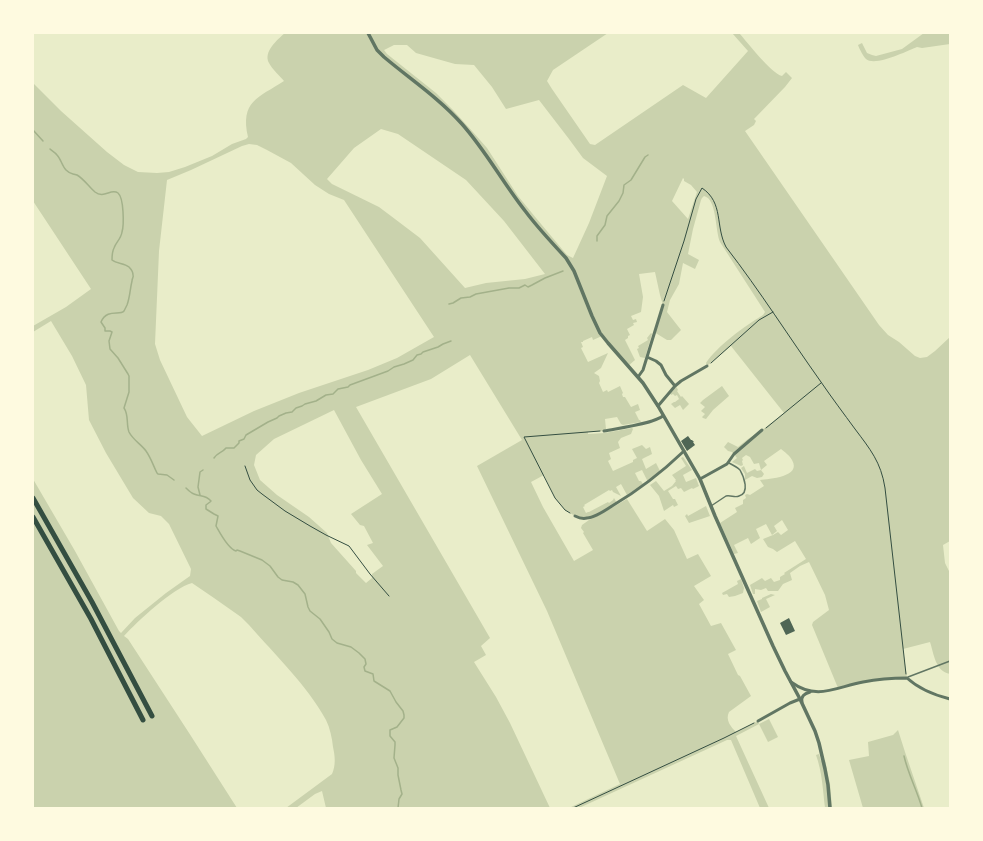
<!DOCTYPE html>
<html>
<head>
<meta charset="utf-8">
<style>
  body { margin:0 }
  #map { position:relative; width:983px; height:841px; overflow:hidden; background:#e9edc9; font-family:"Playfair Display",serif }
  canvas { display:block }
  .frame { position:absolute; inset:0; border:34px solid #fefae0; pointer-events:none }
</style>
</head>
<body>
<div id="map">
<canvas width="983" height="841"></canvas>
<div class="frame"></div>
</div>
<script>
const c = document.querySelector('canvas').getContext('2d');
c.lineJoin = 'round';
function fill(path, color) {
  c.fillStyle = color;
  c.fill(path, 'evenodd');
}
function stroke(path, color, width, dash) {
  c.strokeStyle = color;
  c.lineWidth = width;
  c.lineCap = dash ? 'butt' : 'round';
  c.setLineDash(dash || []);
  c.stroke(path);
}
fill(new Path2D(`
  M 285,33 L 608,33 L 553,70 L 547,81 L 552,89 L 590,144 L 595,145 L 683,85 L 706,98 L 748,51 L 732,33 L 739,33 C 748,43 771,73 782,76 L 786,72 L 792,78 L 785,87 L 754,119 L 756,121 L 754,125 L 745,131 L 879,325 L 888,335 L 899,342 L 915,356 L 920,358 L 927,357 L 935,351 L 950,337 L 950,541 L 943,545 L 945,563 L 950,573 L 950,674 C 935,671 934,654 930,642 L 903,649 L 907,678 L 888,678 L 838,688 L 812,625 L 813,622 L 829,610 L 825,595 L 809,562 L 800,566 L 790,573 L 792,580 L 783,584 L 778,591 L 768,591 L 766,588 L 761,590 L 755,589 L 755,594 L 753,594 L 750,585 L 762,578 L 765,581 L 771,578 L 774,582 L 780,580 L 780,577 L 785,574 L 784,573 L 806,559 L 795,541 L 777,552 L 773,549 L 768,547 L 763,539 L 773,535 L 778,532 L 781,535 L 788,530 L 782,520 L 774,526 L 777,531 L 772,535 L 766,524 L 756,529 L 760,538 L 751,544 L 748,538 L 734,545 L 738,553 L 734,554 L 720,523 L 737,512 L 735,508 L 743,504 L 743,500 L 746,498 L 745,495 L 747,494 L 750,495 L 764,486 L 760,480 C 769,479 802,477 792,460 C 790,456 785,452 781,449 L 764,461 L 767,465 L 761,470 L 764,474 L 762,477 L 757,478 L 752,476 L 745,480 L 745,474 L 741,468 L 744,466 L 747,473 L 755,469 L 757,471 L 761,470 L 759,463 L 754,464 L 750,457 L 746,455 L 742,458 L 743,460 L 742,461 L 743,465 L 741,466 L 732,462 L 737,458 L 732,452 L 728,451 L 724,447 L 728,442 L 738,447 L 748,439 L 762,430 L 784,413 L 731,346 L 707,366 L 706,363 C 717,346 745,326 763,315 L 765,312 L 720,242 C 715,230 717,199 704,196 L 702,198 L 701,200 L 693,229 L 688,254 L 699,260 L 695,269 L 683,263 L 679,284 L 670,300 L 667,312 L 681,330 L 671,340 L 667,340 L 654,332 L 663,305 L 660,295 L 655,272 L 639,274 L 643,297 L 641,312 L 631,316 L 633,320 L 636,319 L 637,322 L 633,323 L 634,325 L 627,329 L 630,335 L 628,336 L 628,338 L 625,340 L 635,360 L 628,366 L 602,336 L 593,340 L 592,337 L 583,341 L 583,342 L 581,342 L 583,347 L 581,348 L 588,362 L 608,353 L 601,368 L 594,373 L 599,376 L 600,381 L 599,383 L 603,392 L 607,390 L 608,392 L 620,386 L 623,393 L 622,394 L 623,397 L 625,397 L 631,407 L 638,404 L 640,410 L 635,412 L 639,420 L 640,420 L 641,422 L 623,425 L 621,424 L 617,417 L 605,419 L 606,429 L 604,431 L 588,432 L 588,434 L 605,433 L 632,428 L 633,429 L 631,434 L 621,438 L 618,442 L 620,448 L 609,453 L 611,459 L 608,461 L 613,471 L 633,462 L 633,460 L 637,458 L 632,449 L 642,445 L 646,449 L 650,447 L 652,454 L 642,459 L 646,469 L 656,463 L 660,471 L 664,467 L 648,482 L 642,470 L 635,473 L 639,481 L 641,481 L 643,484 L 627,495 L 621,484 L 616,487 L 621,496 L 613,492 L 612,490 L 610,491 L 609,490 L 584,505 L 585,506 L 583,507 L 586,513 L 588,512 L 589,512 L 608,502 L 609,503 L 613,500 L 614,498 L 617,503 L 588,519 L 575,516 L 565,510 L 555,498 L 544,475 L 531,482 L 543,507 L 574,561 L 593,550 L 583,533 L 584,532 L 581,528 L 582,525 L 589,520 L 608,510 L 627,499 L 647,531 L 665,519 L 674,530 L 687,559 L 698,554 L 711,576 L 694,586 L 704,600 L 699,604 L 711,626 L 721,623 L 736,650 L 728,654 L 738,675 L 740,676 L 751,696 L 729,712 C 725,720 731,727 736,732 L 758,721 L 759,724 L 769,719 L 778,737 L 768,742 L 759,724 L 736,736 L 769,808 L 760,808 L 731,740 L 727,740 L 579,808 L 569,808 L 620,784 L 547,611 L 477,466 L 522,440 L 470,355 L 431,379 L 356,407 L 490,638 L 481,646 L 486,655 L 474,662 L 496,697 L 510,723 L 550,808 L 326,808 L 322,791 L 315,794 L 296,808 L 286,808 L 332,774 C 336,765 335,756 333,747 C 332,738 330,728 326,720 C 306,684 276,656 249,625 L 241,617 L 214,598 L 192,583 C 173,588 138,621 124,636 L 128,639 L 191,736 L 237,808 L 33,808 L 33,479 L 75,551 L 119,631 L 121,633 L 135,618 L 166,593 L 190,576 L 191,569 L 169,524 L 161,516 L 149,513 L 133,498 L 106,453 L 89,420 L 86,385 L 72,356 L 51,321 L 33,332 L 33,326 L 66,307 L 91,289 L 33,201 L 33,83 L 61,111 L 107,152 L 124,165 L 138,172 L 157,173 L 169,172 L 185,167 L 212,156 L 232,144 L 246,139 L 248,137 C 240,101 258,98 284,81 C 280,76 272,69 269,63 C 263,52 277,40 285,33 ZM 394,45 L 407,45 L 416,53 L 455,64 L 474,65 L 492,87 L 506,109 L 539,100 L 569,139 L 583,158 L 607,176 L 589,223 L 573,258 L 567,255 L 536,218 L 518,196 L 487,148 L 472,131 L 453,110 L 436,93 L 387,54 L 384,50 ZM 381,129 L 398,134 L 466,180 L 504,221 L 545,274 L 525,279 L 486,283 L 465,288 L 420,238 L 391,216 L 379,207 L 332,184 L 327,179 L 354,148 ZM 249,144 L 257,145 L 267,150 L 291,163 L 315,185 L 329,194 L 344,200 L 434,337 L 397,358 L 368,370 L 299,393 L 254,411 L 202,436 L 187,417 L 160,360 L 155,344 L 159,251 L 167,180 L 191,170 L 242,146 ZM 683,178 L 684,179 L 684,181 L 691,185 L 697,192 L 688,219 L 672,201 ZM 334,410 L 361,460 L 382,494 L 351,514 L 360,525 L 364,526 L 373,543 L 367,545 L 383,566 L 372,574 L 372,578 L 366,583 L 356,573 L 356,571 L 331,543 L 327,533 L 309,517 L 277,495 L 260,480 L 254,465 L 256,455 L 274,439 Z
  M 924,33 L 950,33 L 950,44 L 922,48 L 917,47 C 907,51 875,67 866,59 C 863,56 860,50 858,45 L 862,43 L 867,53 L 872,55 L 876,56 L 902,49 Z
  M 651,333 L 652,334 L 645,358 L 640,357 L 637,349 L 639,348 L 638,346 L 648,340 L 647,338 Z
  M 676,386 L 678,390 L 677,391 L 681,397 L 682,396 L 689,404 L 683,410 L 680,405 L 675,408 L 671,404 L 674,402 L 675,402 L 679,399 L 677,395 L 675,396 L 673,394 L 671,395 L 670,393 Z
  M 722,386 L 729,396 L 713,410 L 706,419 L 703,418 L 702,417 L 705,414 L 701,411 L 705,407 L 700,403 L 703,400 Z
  M 683,457 L 692,470 L 683,475 L 686,482 L 696,478 L 699,486 L 693,489 L 692,488 L 684,492 L 681,488 L 678,489 L 676,486 L 668,491 L 673,499 L 675,499 L 678,505 L 674,507 L 673,505 L 664,511 L 659,496 L 650,485 L 656,481 L 664,491 L 672,486 L 676,481 L 675,481 L 676,480 L 672,475 L 686,466 L 681,458 Z
  M 706,506 L 710,516 L 689,523 L 685,516 L 687,514 L 688,516 Z
  M 741,579 L 744,588 L 743,593 L 735,596 L 729,597 L 727,594 L 723,595 L 722,593 L 738,584 L 737,581 Z
  M 771,594 L 775,595 L 766,599 L 770,607 L 761,612 L 757,601 L 762,599 L 762,598 Z
  M 898,730 L 905,752 L 924,808 L 863,808 L 849,760 L 869,756 L 868,742 L 893,735 Z
  M 819,754 L 821,761 L 825,760 L 830,784 L 832,808 L 825,808 C 823,791 822,771 816,755 Z`), '#cad2ad');
stroke(new Path2D(`
  M 33,130 L 43,141
  M 50,149 C 52,151 55,152 57,155 C 61,159 62,166 66,170 C 71,175 72,173 77,175 C 84,179 89,187 95,192 C 104,199 111,188 118,193 C 124,198 124,225 122,232 C 121,239 116,242 114,248 C 112,252 112,256 112,260 C 117,264 124,263 129,267 C 131,269 133,272 133,275 C 134,277 132,278 132,281 C 130,289 130,297 127,305 C 126,307 125,309 124,311 C 120,316 107,308 101,322 L 105,328 L 105,331 L 110,331 L 112,332 L 109,341 L 110,349 L 118,358 L 128,374 L 129,376 L 129,392 L 124,408 C 129,415 126,424 129,432 C 133,440 141,444 146,451 C 151,458 153,465 157,473 L 158,474 L 167,475 L 174,480
  M 597,241 L 597,236 L 605,225 L 607,216 L 619,201 L 623,193 L 624,185 L 631,180 L 645,157 L 648,155
  M 449,304 L 453,303 L 461,298 L 470,297 L 476,294 L 509,288 L 519,288 L 525,285 L 528,287 L 532,285 L 545,278 L 563,271
  M 214,458 C 218,452 222,453 226,448 L 234,448 L 239,443 L 239,441 L 244,439 L 246,435 L 268,422 L 277,418 L 279,416 L 286,413 L 292,412 L 296,408 L 302,406 L 305,404 L 316,401 L 326,395 L 333,394 L 338,389 L 348,387 L 350,385 L 388,371 L 394,367 L 404,364 L 413,360 L 417,355 L 421,354 L 423,352 L 438,347 L 443,344 L 451,341
  M 186,488 C 188,490 191,493 194,494 C 201,497 205,494 211,501 L 210,502 L 206,505 L 206,509 L 214,514 L 218,516 L 216,526 C 220,533 228,549 236,551 L 237,550 L 240,551 L 262,560 L 270,566 L 278,577 L 282,580 L 293,582 L 298,585 L 305,594 L 308,607 L 310,611 L 320,619 L 329,632 L 332,639 L 337,643 L 351,647 L 359,653 L 365,659 L 366,664 L 364,667 L 365,671 L 373,674 L 374,681 L 390,691 L 396,702 L 403,711 L 404,715 L 404,718 L 397,727 L 390,730 L 390,736 L 395,742 L 395,745 L 394,758 L 398,768 L 398,775 L 401,790 L 402,794 L 399,799 L 398,808
  M 200,495 L 198,487 L 200,472 L 203,470
  M 904,756 C 908,774 917,790 922,808`), '#a3b18a', 1.5);
fill(new Path2D(`
  M 688,436 L 691,440 L 692,440 L 694,442 L 693,442 L 695,445 L 687,451 L 681,441 Z
  M 789,618 L 795,631 L 786,635 L 780,623 Z`), '#4f6655');
stroke(new Path2D(`
  M 664,301 L 684,241 L 696,199 L 702,188 C 724,203 715,226 726,247 C 760,291 789,337 821,382 C 832,398 844,414 855,429 C 870,449 881,462 885,488 L 906,674
  M 711,363 L 759,320 L 773,312
  M 766,428 L 821,383
  M 245,466 L 250,480 L 257,490 L 262,494 L 285,511 L 310,526 L 326,535 L 349,546 L 370,574 L 389,596
  M 570,513 L 565,510 L 555,498 L 524,437 L 600,431
  M 573,808 L 724,738 L 754,723`), '#344e41', 1);
stroke(new Path2D(`
  M 711,506 L 726,496 C 731,495 735,498 739,496 C 750,493 744,477 740,470 C 737,467 733,465 729,463
  M 908,677 L 950,661`), '#617663', 1.5);
stroke(new Path2D(`
  M 647,357 L 656,361 L 661,365 L 666,375 L 675,386 L 658,406
  M 638,377 L 643,370 L 663,305
  M 675,386 L 681,381 L 707,366
  M 604,431 C 619,428 652,424 663,416
  M 700,479 L 727,464 L 734,454 L 762,430
  M 575,516 C 579,518 583,519 587,518 C 594,518 606,510 612,506 C 639,490 661,473 684,451
  M 791,682 C 817,701 836,687 863,682 C 878,679 892,678 907,678 C 919,689 934,695 950,699
  M 802,702 C 801,696 804,694 810,692
  M 758,721 L 790,703 L 800,699`), '#617663', 3);
stroke(new Path2D(`
  M 368,33 L 377,50 L 384,57 C 410,79 439,98 462,124 C 486,151 503,183 526,212 C 538,228 552,243 566,258 L 574,271 L 592,316 L 600,333 L 608,343 L 643,383 L 658,406 L 700,479 L 715,516 L 773,646 L 785,671 L 800,699 L 815,731 L 819,743 L 825,769 L 828,785 L 830,808`), '#617663', 3.5);
stroke(new Path2D(`
  M 33,498 L 92,602 L 152,716
  M 33,517 L 91,619 L 143,720`), '#344e41', 5);
</script>
</body>
</html>
